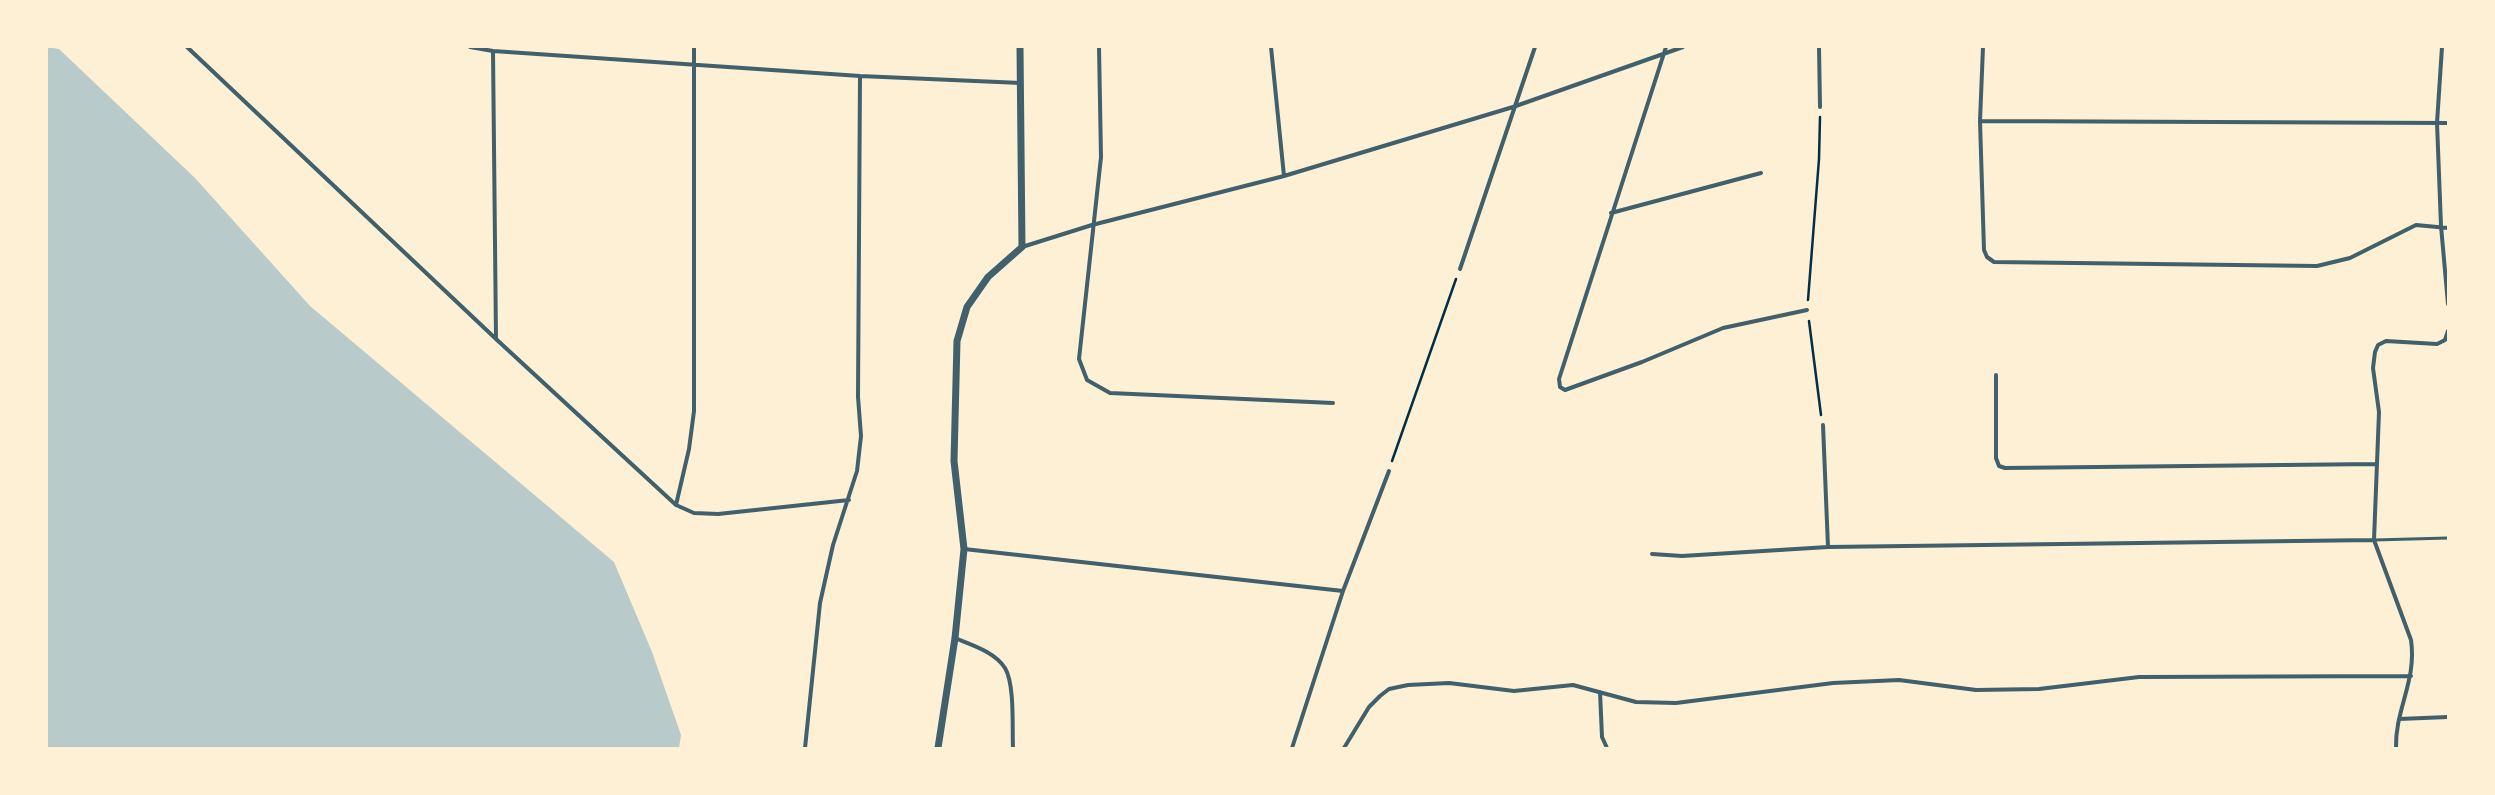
<!DOCTYPE html>
<html>
<head>
<meta charset="utf-8">
<style>
  body { margin:0 }
  #map { position:relative; width:2495px; height:795px; overflow:hidden; background:#fdf0d5; font-family:"IBM Plex Serif",serif }
  canvas { display:block }
  .frame { position:absolute; inset:0; border:48px solid #fdf0d5; pointer-events:none }
</style>
</head>
<body>
<div id="map">
<canvas width="2495" height="795"></canvas>
<div class="frame"></div>
</div>
<script>
const c = document.querySelector('canvas').getContext('2d');
c.lineJoin = 'round';
function fill(path, color) {
  c.fillStyle = color;
  c.fill(path, 'evenodd');
}
function stroke(path, color, width, dash) {
  c.strokeStyle = color;
  c.lineWidth = width;
  c.lineCap = dash ? 'butt' : 'round';
  c.setLineDash(dash || []);
  c.stroke(path);
}
fill(new Path2D(`
  M 47,47 L 59,49 L 195,178 L 310,306 L 614,562 L 652,652 L 681,735 L 679,748 L 47,748 Z`), '#b9caca');
stroke(new Path2D(`
  M 1808,300 L 1819,159 L 1820,117
  M 1809,321 L 1821,415
  M 1392,461 L 1456,279`), '#003049', 2.5);
stroke(new Path2D(`
  M 2374,540 L 2448,538`), '#3f606c', 3);
stroke(new Path2D(`
  M 187,47 L 496,339 L 676,505 L 694,513 L 718,514 L 849,500
  M 470,47 L 493,51 L 860,76 L 1021,83
  M 1099,47 L 1101,157 L 1079,359 L 1087,380 L 1110,393 L 1333,403
  M 1271,47 L 1284,176
  M 1666,47 L 1559,379 L 1560,387 L 1565,390 L 1642,362 L 1723,328 L 1807,310
  M 1819,47 L 1820,107
  M 1983,47 L 1980,121 L 1984,250 L 1987,257 L 1994,262 L 2317,266 L 2350,258 L 2416,225 L 2448,228
  M 2442,47 L 2437,123 L 2441,226 L 2448,304
  M 493,51 L 496,339
  M 1980,121 L 2448,123
  M 1611,213 L 1761,173
  M 1022,247 L 1092,225 L 1284,176 L 1513,107 L 1683,47
  M 1460,269 L 1535,47
  M 1996,375 L 1996,458 L 1999,466 L 2005,468 L 2376,464
  M 1823,425 L 1828,547
  M 676,505 L 689,449 L 694,411 L 694,47
  M 964,549 L 1343,591
  M 1652,554 L 1682,556 L 1828,547 L 2374,540
  M 955,638 C 972,645 995,652 1005,668 C 1015,685 1012,728 1013,748
  M 1600,692 L 1602,737 L 1607,748
  M 2399,719 L 2448,717
  M 805,748 L 820,603 L 833,545 L 857,471 L 861,436 L 858,397 L 860,76
  M 1292,748 L 1343,591 L 1389,471
  M 1344,748 L 1369,707 L 1380,696 L 1389,689 L 1408,685 L 1449,683 L 1514,691 L 1573,685 L 1636,702 L 1676,703 L 1833,683 L 1899,680 L 1976,690 L 2039,689 L 2139,677 L 2411,676
  M 2396,748 C 2395,709 2417,681 2411,640 L 2374,540 L 2379,412 L 2373,368 L 2375,352 L 2378,345 L 2386,341 L 2437,344 L 2445,340 L 2448,331`), '#3f606c', 4);
stroke(new Path2D(`
  M 938,748 L 955,638 L 964,549 L 954,461 L 957,341 L 967,307 L 988,277 L 1022,247 L 1020,47`), '#3f606c', 7);
</script>
</body>
</html>
